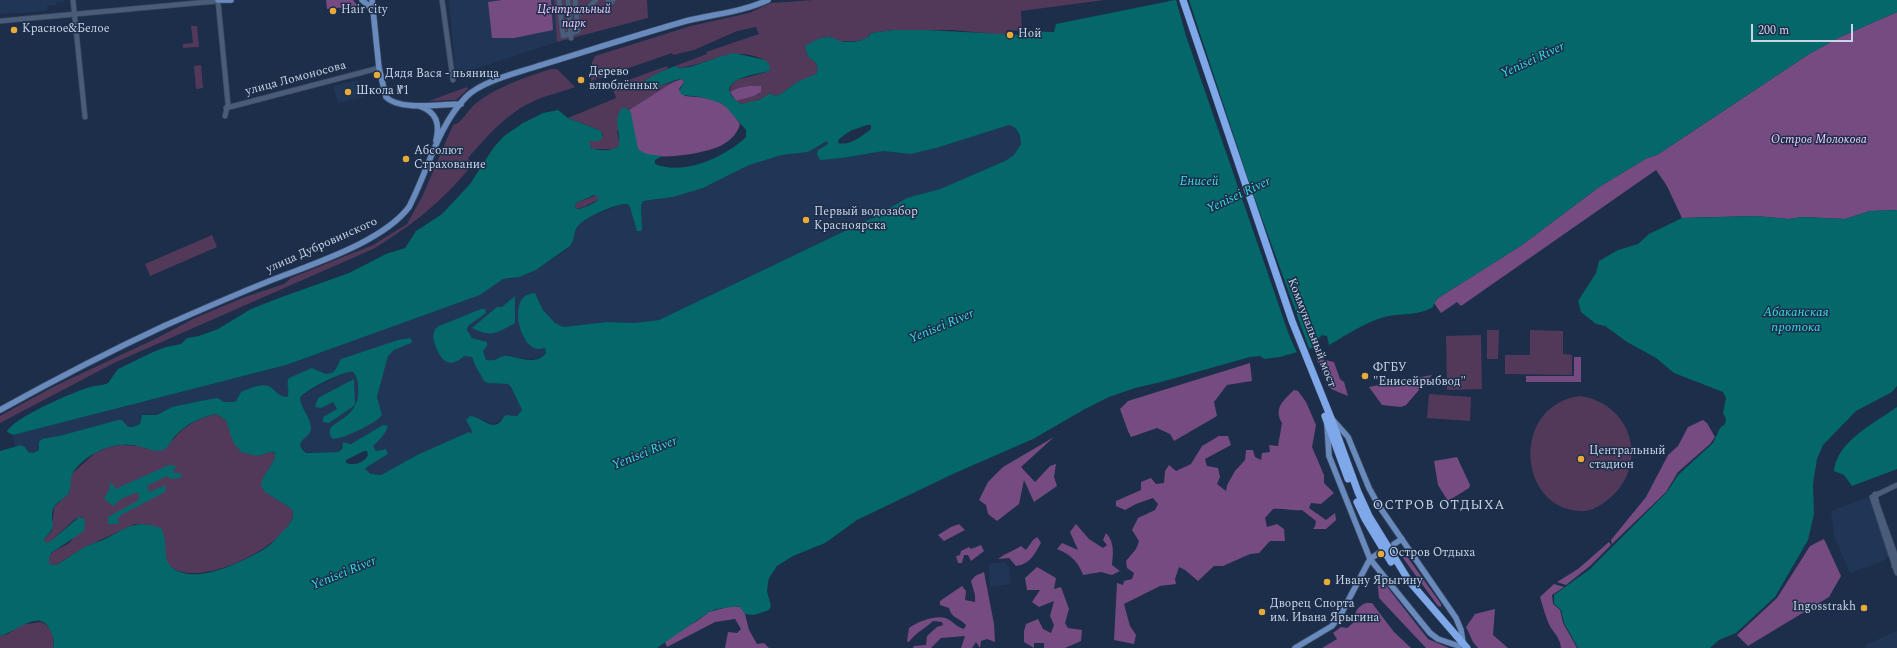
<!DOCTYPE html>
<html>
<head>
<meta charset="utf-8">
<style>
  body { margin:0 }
  #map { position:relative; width:1897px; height:648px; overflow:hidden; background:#1c2e49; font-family:Spectral,serif }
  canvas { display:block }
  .scale { position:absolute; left:1751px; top:24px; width:102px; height:18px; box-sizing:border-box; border:2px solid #c9d4e6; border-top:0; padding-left:5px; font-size:12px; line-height:14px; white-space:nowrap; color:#c9d4e6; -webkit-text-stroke:3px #1c2e49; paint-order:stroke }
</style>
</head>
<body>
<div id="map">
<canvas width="1897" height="648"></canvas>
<div class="scale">200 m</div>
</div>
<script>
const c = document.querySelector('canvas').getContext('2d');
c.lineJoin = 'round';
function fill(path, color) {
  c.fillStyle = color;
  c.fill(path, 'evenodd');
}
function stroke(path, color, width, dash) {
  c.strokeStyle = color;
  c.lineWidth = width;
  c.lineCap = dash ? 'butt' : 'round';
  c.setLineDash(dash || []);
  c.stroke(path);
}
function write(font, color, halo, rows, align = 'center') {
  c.font = font + ' Spectral,serif';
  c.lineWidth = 3;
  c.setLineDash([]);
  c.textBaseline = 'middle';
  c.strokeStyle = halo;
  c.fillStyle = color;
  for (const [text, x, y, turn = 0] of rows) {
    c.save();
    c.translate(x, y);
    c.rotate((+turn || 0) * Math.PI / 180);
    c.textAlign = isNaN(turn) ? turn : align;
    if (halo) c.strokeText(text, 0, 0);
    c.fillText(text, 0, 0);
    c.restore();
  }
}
fill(new Path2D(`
  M 0,0 L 63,0 L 64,2 L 56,2 L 56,5 L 47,6 L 47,11 L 0,14 Z
  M 449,0 L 554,0 L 557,42 L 456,75 Z
  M 358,80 L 363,97 L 338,103 L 333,86 Z
  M 1009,125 L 1013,126 L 1016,129 L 1021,144 L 1014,155 L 1005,161 L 940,189 L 902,201 L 876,216 L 659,320 L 634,323 L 607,322 L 563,327 L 555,323 L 543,310 L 535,293 L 530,293 L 520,303 L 519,323 L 524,338 L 530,343 L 545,348 L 546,353 L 538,358 L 531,359 L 501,357 L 494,361 L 486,360 L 483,351 L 487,346 L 479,339 L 472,338 L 468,334 L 468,326 L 486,313 L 481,309 L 439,326 L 464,356 L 468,355 L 474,359 L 476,367 L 484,381 L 488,383 L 508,384 L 511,387 L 522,410 L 517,416 L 508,415 L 494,424 L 473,416 L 466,420 L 472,431 L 472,434 L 455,438 L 419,454 L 381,475 L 371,474 L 365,469 L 367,467 L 388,454 L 384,449 L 376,451 L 373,446 L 382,436 L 383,425 L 353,443 L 344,442 L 338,452 L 306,452 L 301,447 L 300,443 L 311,429 L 309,419 L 301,404 L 300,398 L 309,391 L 344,373 L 351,371 L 355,374 L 358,380 L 358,403 L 353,410 L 331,427 L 331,437 L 381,409 L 378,406 L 377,397 L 388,356 L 394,349 L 408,344 L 408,338 L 341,359 L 334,371 L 330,373 L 320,372 L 317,370 L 289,378 L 289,394 L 287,397 L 282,397 L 272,388 L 259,385 L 241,392 L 236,401 L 233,402 L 224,402 L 219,398 L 205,400 L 170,408 L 157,415 L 146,414 L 141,417 L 140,424 L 133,427 L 127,427 L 122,420 L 119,420 L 63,435 L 42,439 L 39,442 L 39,450 L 33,453 L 28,452 L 25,447 L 21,445 L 15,447 L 13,435 L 286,365 L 480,295 L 503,279 L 512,279 L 536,270 L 567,250 L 572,244 L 575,231 L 581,223 L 593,216 L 620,205 L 628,204 L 630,207 L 642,229 L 641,205 L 643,201 L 662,199 L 703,188 L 749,165 L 782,155 L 808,152 L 828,141 L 828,144 L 821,147 L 820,160 L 843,158 L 883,151 L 901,153 L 921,152 ZM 333,402 L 355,405 L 323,422 L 323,417 L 337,410 Z
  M 1866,498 L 1869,498 L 1889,556 L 1883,561 L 1850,573 L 1834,536 L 1831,511 Z
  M 1005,562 L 1006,566 L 1009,566 L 1011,584 L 990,587 L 989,564 Z
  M 1897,631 L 1897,648 L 1866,648 L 1865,645 Z`), '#213657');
fill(new Path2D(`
  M 554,0 L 647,0 L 648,18 L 557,42 Z
  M 814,0 L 1104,0 L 1021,11 L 1022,31 L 1006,30 L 1006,35 L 952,30 L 894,30 L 871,33 L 866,39 L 857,41 L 839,41 L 830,37 L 824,37 L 805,46 L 808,57 C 815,61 821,67 816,74 L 793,85 L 781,94 L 774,96 L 771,93 C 761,100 752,103 741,104 L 736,101 L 759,94 L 758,86 L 738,88 L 730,92 L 731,85 L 737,80 L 770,71 L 765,60 C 730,44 711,65 677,68 L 675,66 L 707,54 L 706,52 L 759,34 L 756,27 L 737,31 L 694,50 L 673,55 L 672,53 L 591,81 L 592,62 L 595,56 L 691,26 L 749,13 L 771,3 Z
  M 191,26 L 197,26 L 199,47 L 183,48 L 183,44 L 193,43 Z
  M 201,65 L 203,88 L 196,89 L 194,66 Z
  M 667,66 L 668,68 L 644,81 L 646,88 L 659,86 L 673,82 L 629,110 L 627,108 L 617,132 L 620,143 L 618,147 L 615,149 L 593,149 L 589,145 L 589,141 L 603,138 L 603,135 L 599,130 L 568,118 L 616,98 L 612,86 Z
  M 551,69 L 557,69 L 575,87 C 562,92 548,95 536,100 C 508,112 488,135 468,158 L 472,165 C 443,201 413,225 373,249 L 116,362 L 0,423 L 0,416 L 53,387 L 157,338 L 195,318 L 245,297 L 284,284 L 291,278 L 373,245 L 407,224 L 422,197 L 453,125 C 461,124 468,110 475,104 C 497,86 524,78 551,69 Z
  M 467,87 L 468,89 L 456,100 L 429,101 Z
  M 597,195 L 599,199 L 584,207 L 575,209 L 576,203 Z
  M 212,235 L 217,247 L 150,276 L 145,264 Z
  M 1487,330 L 1499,330 L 1498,359 L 1487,359 Z
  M 1530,330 L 1563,331 L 1563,354 L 1572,355 L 1572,375 L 1505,374 L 1505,355 L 1530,355 Z
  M 1481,335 L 1482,389 L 1447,390 L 1446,336 Z
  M 1429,394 L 1471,397 L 1470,421 L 1427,418 Z
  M 1580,396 C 1636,404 1651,473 1602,504 C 1596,508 1588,512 1580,511 C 1517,508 1511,405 1580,396 Z
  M 216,414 L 226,420 L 228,425 L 257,456 L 271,452 L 275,454 L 275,458 L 261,486 L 266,492 L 292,509 C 304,536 197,596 168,564 C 163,558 155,534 151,525 L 135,524 L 85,547 L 56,565 L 49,564 C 45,550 64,549 71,541 C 76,535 79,524 82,517 L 75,519 L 51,541 L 47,543 L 44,542 L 44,539 L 52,531 L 54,507 L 69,493 L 71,476 L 74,472 L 95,453 L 109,447 L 121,445 L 140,446 L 147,449 L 168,446 C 180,428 196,419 216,414 Z
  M 41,622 C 51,626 55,638 53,648 L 0,648 L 0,636 L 8,634 L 20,625 Z`), '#533959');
fill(new Path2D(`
  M 326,0 L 353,0 L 358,6 L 327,9 Z
  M 502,0 L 551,0 L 553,30 L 514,38 L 492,38 L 488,2 Z
  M 1897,12 L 1897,210 L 1870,211 L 1845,219 L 1802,217 L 1789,219 L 1756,216 L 1682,218 L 1667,186 L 1656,170 L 1461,306 L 1457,302 L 1441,313 L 1434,303 L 1438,298 L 1522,245 L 1599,187 L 1647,158 L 1657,155 L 1809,54 L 1840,37 Z
  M 682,79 L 684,82 L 679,89 L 685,96 C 699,97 717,98 728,108 C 733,113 736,119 740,124 C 738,133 730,141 722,145 C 708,153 649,164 638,149 C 631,139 634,121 629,110 L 673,82 Z
  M 749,86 L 761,86 L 761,92 L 754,96 L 736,101 L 730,92 L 738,88 Z
  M 1574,357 L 1581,357 L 1581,382 L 1526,382 L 1526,376 L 1574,376 Z
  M 1316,358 L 1334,362 L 1340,379 L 1344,382 L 1348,396 L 1331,389 Z
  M 1250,363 L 1252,381 L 1227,385 L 1214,402 L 1217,416 L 1174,441 L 1170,434 L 1157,428 L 1131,437 L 1128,431 L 1120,409 L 1128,401 Z
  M 1432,375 L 1406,405 L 1401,407 L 1382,405 L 1369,387 Z
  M 1294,390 L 1298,391 L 1306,402 L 1316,425 L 1312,447 L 1324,475 L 1324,483 L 1334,493 L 1321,504 L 1311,503 L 1309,508 L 1326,520 L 1335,513 L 1336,520 L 1326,529 L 1313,529 L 1315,526 L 1316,521 L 1302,510 C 1292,511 1284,508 1273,509 L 1265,518 L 1267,527 L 1277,524 L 1284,529 L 1285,541 L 1270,541 L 1259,553 L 1250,554 L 1223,566 L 1214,566 L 1198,581 L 1185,570 L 1179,567 L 1175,579 L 1176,584 L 1160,586 L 1124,604 L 1130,626 L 1136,635 L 1134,644 L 1114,640 L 1117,583 L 1123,585 L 1124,581 L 1132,579 L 1134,573 L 1127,568 L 1126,561 L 1136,549 L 1139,541 L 1132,530 L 1138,518 L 1155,510 L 1158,504 L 1153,498 L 1136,504 L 1125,510 L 1116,506 L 1116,501 L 1141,490 L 1141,482 L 1151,478 L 1156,484 L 1164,483 L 1165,471 L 1169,465 L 1176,471 L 1191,464 L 1202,446 L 1219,436 L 1228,436 L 1231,445 L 1205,459 L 1207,466 L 1218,468 L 1220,477 L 1217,484 L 1226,491 L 1227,485 L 1235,471 L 1245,460 L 1246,450 L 1253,450 L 1255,457 L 1261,460 L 1262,453 L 1270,452 L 1269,445 L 1278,446 L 1282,423 C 1273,408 1284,400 1294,390 Z
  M 1703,420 L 1707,423 L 1715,437 L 1710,444 L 1678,472 L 1666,492 L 1612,544 L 1611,540 L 1646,497 L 1668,455 L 1678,446 L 1688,427 Z
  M 1054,437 L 1021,467 L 1035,482 L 1050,466 L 1056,464 L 1054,477 L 1057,486 L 1034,502 L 1024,480 L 1019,504 L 997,521 L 988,514 L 986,505 L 979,500 L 988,482 L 1003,467 Z
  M 1457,457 L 1470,485 L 1469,488 L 1448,501 L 1438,485 L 1434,461 Z
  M 959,524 L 965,530 L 944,541 L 938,535 L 951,527 Z
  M 1076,524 L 1089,539 L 1103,548 L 1107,545 L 1103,540 L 1106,533 C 1115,543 1113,553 1112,565 L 1120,571 L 1112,575 L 1101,572 L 1083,575 C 1078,561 1070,554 1057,549 L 1062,543 L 1078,550 L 1070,532 Z
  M 1037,537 L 1040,541 L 1041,543 C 1034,555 1030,564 1016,566 L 1009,558 L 998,559 C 1007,552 1012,552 1021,546 L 1026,550 L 1033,540 Z
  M 1824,539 L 1841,576 L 1829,597 L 1748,646 L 1737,635 L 1777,598 L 1810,546 Z
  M 1609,542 L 1611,545 L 1590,566 L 1566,585 L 1557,582 L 1578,569 Z
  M 981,545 L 984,551 L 971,561 L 968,555 L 964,555 L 962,563 L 958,563 L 956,556 L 960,555 L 961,551 L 969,547 L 971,549 Z
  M 1406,555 L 1441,604 L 1441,607 L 1438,606 L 1403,558 Z
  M 1037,567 L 1056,578 L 1054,589 L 1061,587 L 1069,609 L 1065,623 L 1068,628 L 1082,630 L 1081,641 L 1065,648 L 1044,648 L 1044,643 L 1034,643 L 1034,648 L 1024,642 L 1024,631 L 1026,624 L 1038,619 L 1043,629 L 1051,633 L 1054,625 L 1050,616 L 1054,601 L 1039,607 L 1032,602 L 1040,590 L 1027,590 L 1025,578 Z
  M 984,572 L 994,624 L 995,642 L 987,639 L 981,641 L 980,648 L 976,642 L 972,648 L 961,648 L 965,636 L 941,638 L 931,648 L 913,648 L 914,646 L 926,645 L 927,636 L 937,627 L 943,625 L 942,622 L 933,621 C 925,629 916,632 909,642 L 907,641 L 909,628 C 917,622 935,615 945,618 C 952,620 956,627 964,629 L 966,625 C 960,618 951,618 949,608 L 940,605 L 940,601 L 962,586 L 966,591 L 965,600 L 975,602 L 975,595 L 971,581 L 975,576 Z
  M 1377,578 L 1381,579 L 1428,639 L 1449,648 L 1426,648 L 1379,598 Z
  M 1554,584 L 1564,587 L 1552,595 L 1553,604 L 1560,610 L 1563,623 L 1577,648 L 1561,648 C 1560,639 1556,635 1551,628 C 1546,619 1543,607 1540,597 Z
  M 1366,603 L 1372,603 L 1394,632 L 1411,648 L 1322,648 L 1337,639 L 1333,633 L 1341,627 L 1347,628 L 1353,623 C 1355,613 1356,607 1366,603 Z
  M 732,606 L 741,607 L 745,614 L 749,630 L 757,644 L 764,643 L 769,648 L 725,648 L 728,632 L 737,633 L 741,629 L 735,619 L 715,622 L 667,647 L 665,642 L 668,638 L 697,621 L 709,612 Z
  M 1495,609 L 1493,635 L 1508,648 L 1478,648 L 1473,642 L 1466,627 L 1475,614 Z`), '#764b81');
fill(new Path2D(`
  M 1175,0 L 1897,0 L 1897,12 L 1840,37 L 1809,54 L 1657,155 L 1647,158 L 1599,187 L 1522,245 L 1438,298 L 1434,303 L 1433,307 C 1419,316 1400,313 1385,317 C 1365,322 1347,335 1329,345 L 1327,336 L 1322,335 L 1317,340 L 1315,347 L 1280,357 L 1264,359 L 1260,356 L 1250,357 L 1161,382 L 1135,388 L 1109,397 L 1085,409 L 1033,439 L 955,473 L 857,520 L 825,543 L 793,556 L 777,566 L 769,578 L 768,583 L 767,591 L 771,606 L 769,610 L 754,615 L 745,614 L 739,606 L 717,609 L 709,612 L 657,648 L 53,648 C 55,641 53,636 50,630 C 40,607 13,634 0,636 L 0,451 L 21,445 L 25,447 L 28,452 L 33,453 L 39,450 L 39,442 L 42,439 L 63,435 L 118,420 L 122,420 L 128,427 L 133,427 L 140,424 L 142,415 L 157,415 L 172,407 L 205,400 L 218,398 L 224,402 L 233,402 L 236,401 L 241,392 C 251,388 264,381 273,389 C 277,393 281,397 287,397 C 291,391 285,384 289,378 L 312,368 C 319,371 328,377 334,371 C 337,368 338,363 341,359 L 398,340 L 410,338 L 412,341 L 411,343 L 394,350 L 388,356 L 377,397 L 382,415 C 377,423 343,439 333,439 C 329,436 329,431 331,427 C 347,415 360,410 358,387 C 358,381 357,377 353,372 C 345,370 305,390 300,398 C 301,409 311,417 311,429 C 311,438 291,441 306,453 L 338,452 L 342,449 L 343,442 L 351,444 L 383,425 L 388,426 C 386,433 379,441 373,446 L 376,451 L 386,449 L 388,454 L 367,467 L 365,469 L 371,474 L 381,475 L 419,454 L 469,432 L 471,434 L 472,431 L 466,420 L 470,416 C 479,415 490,430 499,423 C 502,421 503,417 506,415 L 517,416 L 522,410 L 511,387 L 508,384 L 488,383 L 484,381 L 476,367 L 472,357 L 464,356 C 446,373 437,354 433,337 L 435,329 L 439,326 L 481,309 L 485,309 L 486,313 L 468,326 L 467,330 L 472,338 L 487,342 L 487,346 L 483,351 L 486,360 C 499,362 498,355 506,356 C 519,357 536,366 546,353 L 545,348 C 543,348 541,349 539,349 C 519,349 506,293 535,293 L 543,310 L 555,323 L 563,327 L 607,322 L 634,323 L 659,320 L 876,216 L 907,198 L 940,189 L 1005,161 L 1014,155 L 1021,144 C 1020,135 1018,127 1009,125 L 936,148 L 911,154 L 883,151 L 843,158 L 820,160 L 817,154 L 818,150 L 828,144 L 827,141 L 808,152 L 782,155 L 749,165 L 703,188 L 673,197 L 643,201 L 641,205 L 642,229 L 641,231 L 637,231 L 630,207 L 628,204 C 616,203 586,217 578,226 C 573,232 575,240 570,246 L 536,270 L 519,277 L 503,279 L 480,295 L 286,365 L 13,435 L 7,432 C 11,419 75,391 90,387 C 96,385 102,386 108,383 L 118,369 L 153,352 L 166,347 L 181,344 L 187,338 L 199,336 L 218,329 L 251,309 L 279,298 L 349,273 L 386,254 L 405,248 L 416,231 L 442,214 L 470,184 L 494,147 L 504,136 L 523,123 L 543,113 L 558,110 L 568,118 L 601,131 L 603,138 L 597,141 L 589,141 L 591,148 C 598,151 611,151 618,147 C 623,135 611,121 622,108 L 627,108 L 631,113 L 638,149 L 646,154 L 662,156 L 655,160 L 655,164 C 684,176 725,157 746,137 L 746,130 L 727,108 L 721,103 L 701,97 L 682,95 L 679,91 L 684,82 L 683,79 C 670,79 656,92 643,86 L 644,81 L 660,72 L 675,66 L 678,68 L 690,67 L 722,56 L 734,53 L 765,60 L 769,64 L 770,71 C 760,73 724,78 730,93 C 733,98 736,101 741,104 L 759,100 L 771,93 L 774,96 L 781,94 L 797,82 L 816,74 C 821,67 815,61 808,57 L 805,46 C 812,42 820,37 828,37 C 833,37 836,40 840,41 C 848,43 868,42 871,33 L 894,30 L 926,30 L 1021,35 L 1022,31 L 1054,32 L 1056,24 ZM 867,125 L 871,125 L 871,129 C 862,136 850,146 838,143 L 839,139 L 850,131 ZM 594,195 L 599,198 C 595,204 583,209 575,209 L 576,203 ZM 216,414 L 226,420 L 233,442 L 241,452 L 257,456 L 271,452 L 275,453 C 276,464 262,473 261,486 L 265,492 L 292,509 C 296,519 288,526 282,532 C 276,539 269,547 261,551 C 241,562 203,581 180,572 C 157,563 171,545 161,528 C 135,519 128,527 105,539 C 99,542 92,543 85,547 C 75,552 66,560 56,565 L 49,564 L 49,558 L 51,553 L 84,531 L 85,519 L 79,517 L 51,541 L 47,543 L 44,541 L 44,539 C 60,523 49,525 53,509 C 56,501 66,499 69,492 C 72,485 69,478 74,471 C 88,452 115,441 138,446 C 148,448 155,454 165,449 C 169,446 171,441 174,437 C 186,424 199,418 216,414 ZM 364,451 L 367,451 L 368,455 C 364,463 354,466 346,463 L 346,460 Z
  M 1897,210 L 1897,386 L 1892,392 L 1856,411 L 1823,445 L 1817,459 L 1813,484 L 1814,514 L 1808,540 L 1775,597 L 1736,633 L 1719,640 L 1710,648 L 1578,648 L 1564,623 L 1561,610 L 1554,604 L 1554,595 L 1590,569 L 1667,492 L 1678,475 L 1713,443 L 1720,428 L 1725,424 L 1726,419 L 1723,413 L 1726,398 L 1723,392 L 1674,373 L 1656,358 L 1627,342 L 1605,326 L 1596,324 L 1581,312 L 1578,301 L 1596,273 L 1599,261 L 1618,250 L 1638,244 L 1649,234 L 1682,218 L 1756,216 L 1789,219 L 1802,217 L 1845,219 L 1870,211 Z
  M 515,296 L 515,323 C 496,333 493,338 472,328 L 497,307 L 502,307 Z
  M 354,379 L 355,405 L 329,423 L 323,422 L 323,417 L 337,409 L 333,402 L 321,408 L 315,407 L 318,398 Z
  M 1897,407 L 1897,469 L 1852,486 L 1844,475 L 1834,471 C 1837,441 1875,423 1897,407 Z
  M 169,465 L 176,466 L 173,473 L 181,473 L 181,478 L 170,479 L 167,476 L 147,486 L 149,492 L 166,485 L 165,492 L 121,515 L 117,520 L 119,524 L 108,524 L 108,517 L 139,500 L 138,492 L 121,499 L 113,506 L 104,499 L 109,490 L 111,481 L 115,489 Z`), '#04676a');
fill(new Path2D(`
  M 1176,0 L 1189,0 L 1251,188 L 1310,351 L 1298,355 L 1289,335 L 1186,36 Z`), '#1c2e49');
const minor = new Path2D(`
  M 73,0 L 85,117
  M 442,0 L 453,80
  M 559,0 L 563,36 L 578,31 L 575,0
  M 568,0 L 571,38
  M 608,0 L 612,2 L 613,0
  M 576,13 L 585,11 L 596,0
  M 0,21 L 218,1 L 228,104 L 225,116
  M 226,108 L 379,68
  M 1897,485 L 1872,497 L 1897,573
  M 1875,494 L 1877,504 L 1897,560 L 1894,566`);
const major = new Path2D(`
  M 218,0 L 231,0
  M 362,0 L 369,6 L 372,11
  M 372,0 L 379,68 L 386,97 C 399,111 441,104 461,104
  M 419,106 C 437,112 440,124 436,141
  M 0,410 C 54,380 108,352 164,326 C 198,311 232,296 267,282 C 309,265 382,243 409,207 C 428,171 437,127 466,97 C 482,81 517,73 538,66 C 587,51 637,35 686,21 C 714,14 742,12 768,0
  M 1333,420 L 1348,437 L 1369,488 L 1379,506 L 1456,618 L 1461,630 L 1463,643
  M 1327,425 L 1329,456 L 1370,559 L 1430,633 L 1438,639 L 1459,646
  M 1394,544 L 1402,539
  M 1295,648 L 1332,626 L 1340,616 L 1370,559 L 1379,553`);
const highway = new Path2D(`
  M 1183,0 L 1292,321 L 1331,418 L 1358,492 L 1369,516 L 1409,581 L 1467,648
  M 1325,416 L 1348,479
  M 1357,502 L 1365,519 L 1391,562`);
stroke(minor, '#3c4a62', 6);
stroke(major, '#3c4a62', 7);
stroke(highway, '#3c4a62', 8);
stroke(minor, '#495c7a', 4.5);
stroke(major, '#698abd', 5.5);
stroke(highway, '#7ea8e9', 7);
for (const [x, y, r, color] of [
  [333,11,4,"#e8ab37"],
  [14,30,4,"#e8ab37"],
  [1010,35,4,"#e8ab37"],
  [377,75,4,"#e8ab37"],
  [581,80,4,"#e8ab37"],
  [348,92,4,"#e8ab37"],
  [406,159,4,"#e8ab37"],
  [806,220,4,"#e8ab37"],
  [1365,376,4,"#e8ab37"],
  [1581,459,4,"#e8ab37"],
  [1381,554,4,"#e8ab37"],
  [1327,582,4,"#e8ab37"],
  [1864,608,4,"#e8ab37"],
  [1262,612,4,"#e8ab37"]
]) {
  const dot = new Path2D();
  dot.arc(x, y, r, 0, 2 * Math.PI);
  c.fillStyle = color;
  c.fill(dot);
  stroke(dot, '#1c2e49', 1.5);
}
write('12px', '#c9d4e6', '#1c2e49', [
  ["Hair city",341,11],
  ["Красное&Белое",22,30],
  ["Ной",1018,35],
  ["Дерево",589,73],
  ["влюблённых",589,87],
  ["Дядя Вася - пьяница",385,75],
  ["Школа №1",356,92],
  ["Абсолют",414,152],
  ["Страхование",414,166],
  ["Первый водозабор",814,213],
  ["Красноярска",814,227],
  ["ФГБУ",1373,369],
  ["\"Енисейрыбвод\"",1373,383],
  ["Центральный",1589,452],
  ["стадион",1589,466],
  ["Остров Отдыха",1389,554],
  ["Ивану Ярыгину",1335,582],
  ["Дворец Спорта",1270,605],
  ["им. Ивана Ярыгина",1270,619],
  ["Ingosstrakh",1856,608,"right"]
], 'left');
write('italic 12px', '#f4ceff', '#1c2e49', [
  ["Центральный",574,11],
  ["парк",574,25],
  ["Остров Молокова",1819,141]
]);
write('12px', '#c9d4e6', '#1c2e49', [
  ["улица Ломоносова",296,79,-15],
  ["улица Дубровинского",322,246,-24],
  ["Коммунальный мост",1311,333,69]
]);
write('italic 13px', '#38dbe2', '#1c2e49', [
  ["Yenisei River",1533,61,-25],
  ["Енисей",1199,182],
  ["Yenisei River",1239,196,-25],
  ["Абаканская",1796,313],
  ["протока",1796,328],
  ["Yenisei River",942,327,-23],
  ["Yenisei River",645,454,-22],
  ["Yenisei River",344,574,-22]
]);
c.letterSpacing = '1px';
write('13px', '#c9d4e6', '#1c2e49', [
  ["ОСТРОВ ОТДЫХА",1439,506]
]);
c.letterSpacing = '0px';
</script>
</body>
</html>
